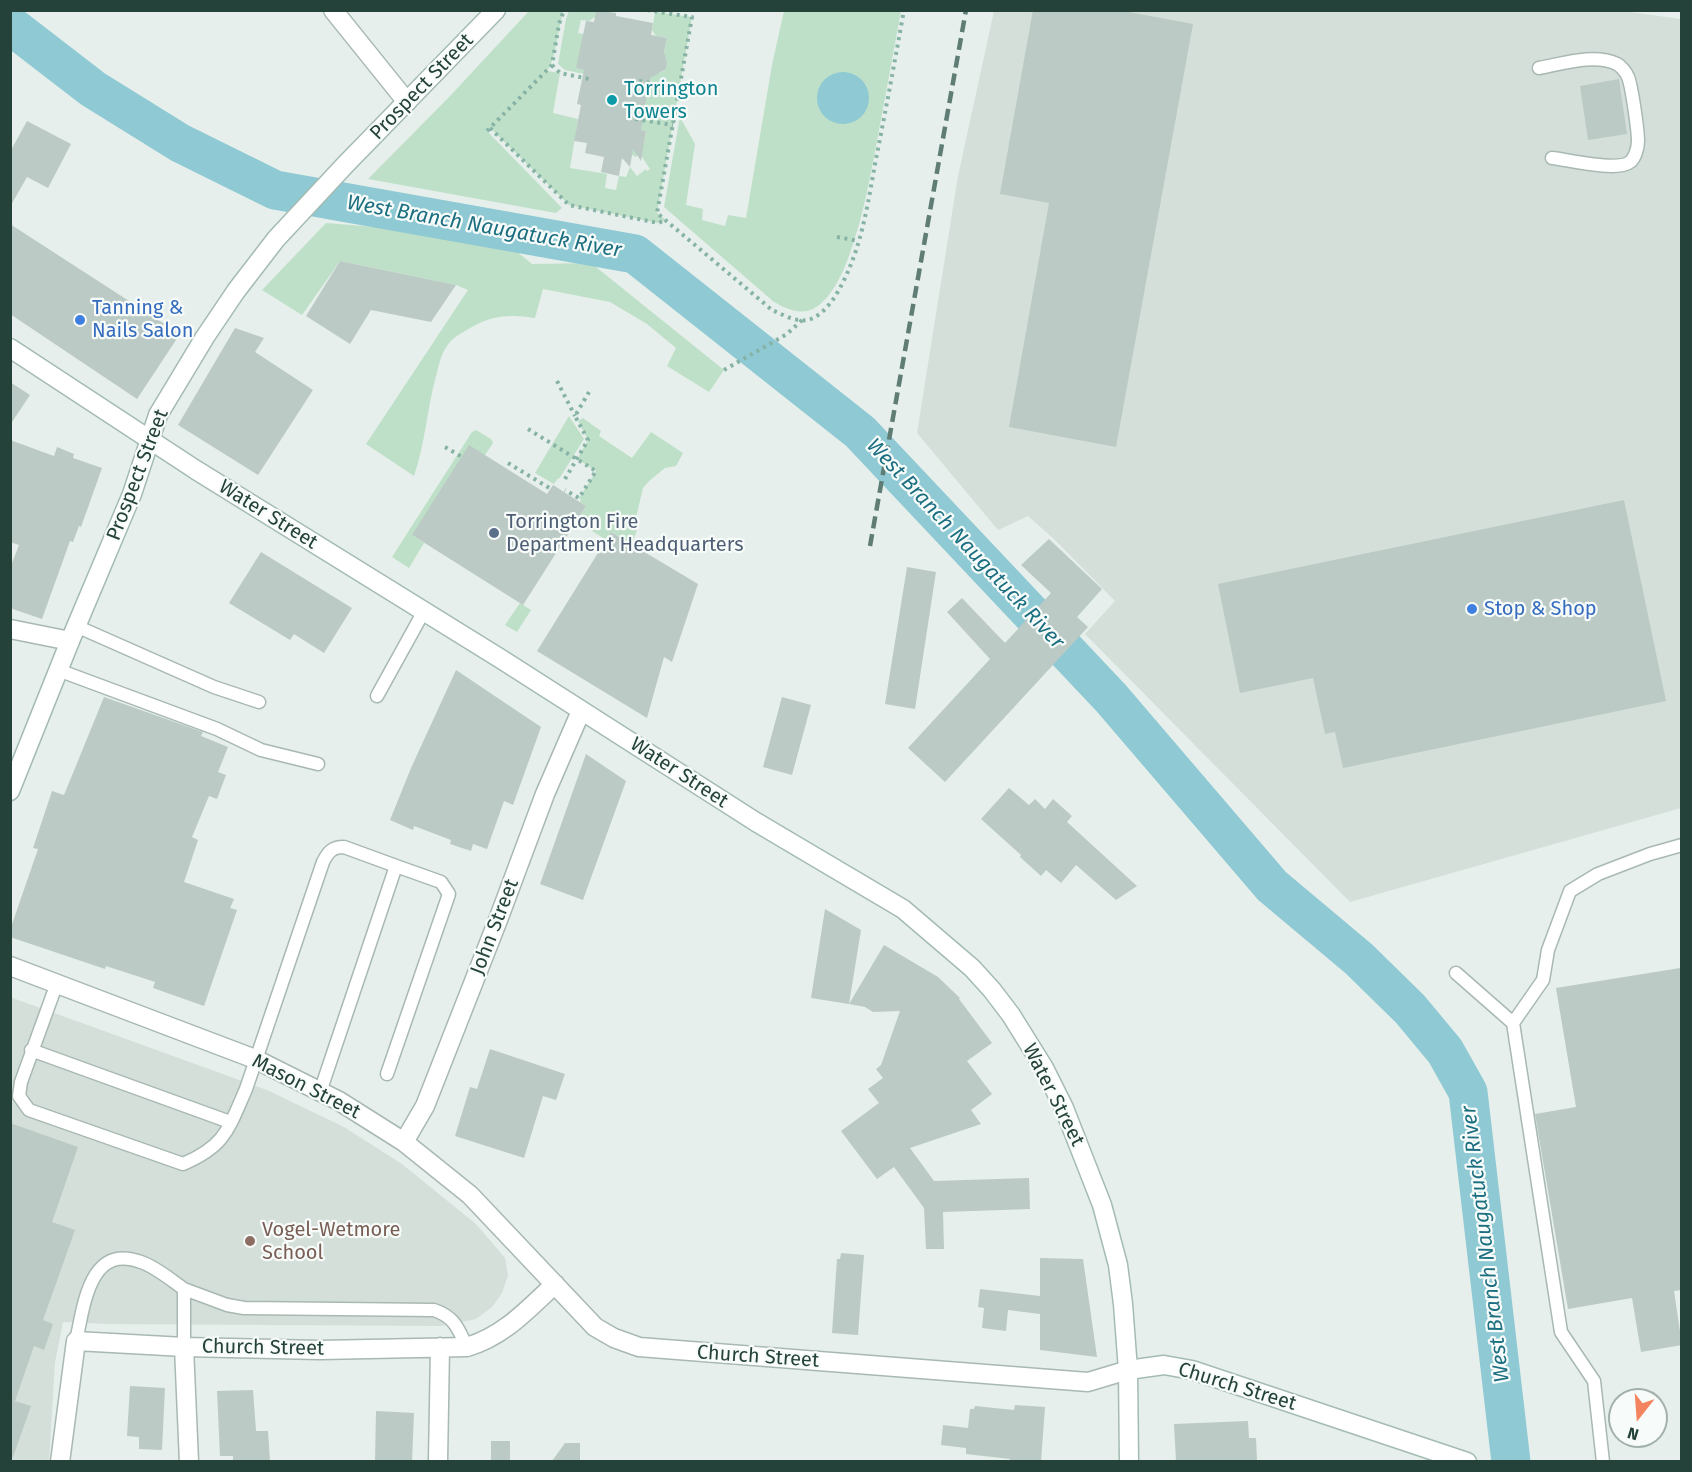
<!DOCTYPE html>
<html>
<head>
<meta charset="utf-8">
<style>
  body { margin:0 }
  #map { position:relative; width:1692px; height:1472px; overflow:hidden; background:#e6efeb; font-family:"Fira Sans",sans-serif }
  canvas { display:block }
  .frame { position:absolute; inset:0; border:12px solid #24423a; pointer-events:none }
  .north { position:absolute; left:1608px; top:1388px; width:60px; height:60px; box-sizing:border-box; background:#f7fbf9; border:2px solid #a3b1ad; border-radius:50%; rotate:197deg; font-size:16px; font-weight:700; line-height:24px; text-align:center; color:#24423a }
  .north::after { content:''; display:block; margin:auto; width:21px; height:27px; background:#f4845f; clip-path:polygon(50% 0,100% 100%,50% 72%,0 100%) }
</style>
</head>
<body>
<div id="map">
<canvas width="1692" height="1472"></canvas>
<div class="frame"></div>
<div class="north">N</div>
</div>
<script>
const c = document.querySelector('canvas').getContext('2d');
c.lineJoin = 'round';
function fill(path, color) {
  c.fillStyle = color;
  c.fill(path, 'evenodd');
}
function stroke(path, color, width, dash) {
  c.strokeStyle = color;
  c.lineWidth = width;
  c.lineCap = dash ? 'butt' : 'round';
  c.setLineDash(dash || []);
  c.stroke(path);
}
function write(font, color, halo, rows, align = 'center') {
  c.font = font + ' "Fira Sans",sans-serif';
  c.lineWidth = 4.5;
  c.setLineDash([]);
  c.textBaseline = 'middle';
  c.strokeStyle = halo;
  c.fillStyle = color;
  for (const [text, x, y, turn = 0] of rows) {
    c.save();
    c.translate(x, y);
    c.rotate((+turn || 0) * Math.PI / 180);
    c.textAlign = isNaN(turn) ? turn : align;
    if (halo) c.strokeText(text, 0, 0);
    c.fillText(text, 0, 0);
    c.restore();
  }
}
fill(new Path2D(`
  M 1615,10 L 1681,19 L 1681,808 L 1350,902 L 1085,634 L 1115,601 L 1056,541 L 1028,516 L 998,530 L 917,433 L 958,176 L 994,11 Z
  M 10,997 L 267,1090 L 344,1127 L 402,1164 L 476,1224 L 505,1258 L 508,1275 L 502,1293 L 492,1307 L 476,1319 L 441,1326 L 109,1324 L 63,1322 L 55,1362 L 49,1461 L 11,1461 Z`), '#d4dfda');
fill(new Path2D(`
  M 564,10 C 558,26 556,61 547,71 L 560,73 L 553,113 L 578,119 L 570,168 L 607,174 L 605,188 L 616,190 L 619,176 L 626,177 L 630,167 L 637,176 L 646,169 L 647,171 L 650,169 L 640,154 L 635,157 L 629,152 L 636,143 L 644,144 L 646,131 L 637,129 L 647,96 L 636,94 L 646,70 L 660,73 L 666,69 L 667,63 L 663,57 L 667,38 L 656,36 L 652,30 L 655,12 L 692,17 L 657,213 L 666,220 L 658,223 L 569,205 L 490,128 L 487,131 L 562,208 L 556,213 L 368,179 L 451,95 L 529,11 Z
  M 569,11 L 596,11 L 595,17 L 589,21 L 581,20 L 578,33 L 588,35 L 576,68 L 588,70 L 589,75 L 565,70 L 558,64 L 566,19 Z
  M 784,11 L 901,11 C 893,54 885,98 877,141 C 870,178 863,217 850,253 C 844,271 831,300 813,309 C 800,315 786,309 774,302 L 664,207 L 680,117 L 695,144 L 686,205 L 703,209 L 702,220 L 725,226 L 728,215 L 746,218 L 772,65 Z
  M 326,223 L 499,237 L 532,264 L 591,263 L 724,370 L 709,392 L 667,366 L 676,348 L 647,324 L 610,302 L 543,289 L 535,318 C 512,314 492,315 472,327 C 465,331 455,336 450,342 C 441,352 439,365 436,376 C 427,409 425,444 414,476 L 366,444 L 468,290 L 456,285 L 340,261 L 302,315 L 262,290 Z
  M 569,416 L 584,439 L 559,479 L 558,478 L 554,484 L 535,473 Z
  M 583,418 L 601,431 L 599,436 L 632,458 L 651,432 L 683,453 L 676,466 L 665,468 L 649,481 L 643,488 L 635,522 L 637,530 L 632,544 L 611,532 L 606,540 L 577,521 L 586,506 L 580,502 L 581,500 L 579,498 L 596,471 L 577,459 L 588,440 L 578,421 Z
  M 476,430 L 491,439 L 493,443 L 485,455 L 412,535 L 424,543 L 409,568 L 392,557 L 472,432 Z
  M 520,603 L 531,610 L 517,632 L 505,625 Z`), '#bfe0c8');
fill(new Path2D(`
  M817 98a26 26 0 1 1 52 0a26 26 0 1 1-52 0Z`), '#8ec9d4');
stroke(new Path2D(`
  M 10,25 L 93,89 L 180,143 L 275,190 L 635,254 L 860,432 L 1111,698 L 1272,886 L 1359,959 L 1410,1009 L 1445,1051 L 1468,1092 L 1511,1462`), '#8ec9d4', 39);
fill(new Path2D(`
  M 596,10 L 616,13 L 616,16 L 653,23 L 651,35 L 667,38 L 664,52 L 667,63 L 666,69 L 650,78 L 641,130 L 646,131 L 641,161 L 633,149 L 630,167 L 622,158 L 619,176 L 601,172 L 604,157 L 585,153 L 587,143 L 574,141 L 581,105 L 577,104 L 584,70 L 576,68 L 586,21 L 594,22 Z
  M 1033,10 L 1118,10 L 1193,24 L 1116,447 L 1009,427 L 1049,203 L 1000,194 Z
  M 1619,79 L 1627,134 L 1588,140 L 1580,86 Z
  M 27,121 L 71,144 L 48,188 L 27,177 L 10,207 L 10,152 Z
  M 10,224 L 180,334 L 137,399 L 10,314 Z
  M 340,261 L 456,285 L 431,322 L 371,310 L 350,344 L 306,316 Z
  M 235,328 L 264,338 L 255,352 L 313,390 L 258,475 L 178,425 Z
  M 10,382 L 30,395 L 10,425 Z
  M 10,440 L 54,456 L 57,447 L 74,454 L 73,458 L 102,468 L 81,527 L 79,526 L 73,542 L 70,541 L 42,619 L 10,608 L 10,568 L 19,545 L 10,542 Z
  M 469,445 L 547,494 L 553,485 L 586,506 L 523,605 L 412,535 Z
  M 1624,500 L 1666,701 L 1343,768 L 1335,732 L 1325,734 L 1313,678 L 1240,693 L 1218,584 Z
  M 611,532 L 698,584 L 672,662 L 664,657 L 647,718 L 537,651 Z
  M 1049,539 L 1102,589 L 1077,617 L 1088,627 L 945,782 L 908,748 L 990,659 L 947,612 L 962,598 L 1005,643 L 1051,593 L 1021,565 Z
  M 261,552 L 352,608 L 324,653 L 294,634 L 290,640 L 229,603 Z
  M 907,567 L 936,572 L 915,709 L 885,704 Z
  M 456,670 L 541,727 L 513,805 L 504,801 L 487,849 L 473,844 L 471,851 L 450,844 L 451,840 L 414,826 L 413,830 L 390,820 L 411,768 Z
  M 104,697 L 203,732 L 201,736 L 228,747 L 218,772 L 226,775 L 217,799 L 209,796 L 192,837 L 198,840 L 184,882 L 234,899 L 230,908 L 237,910 L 204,1006 L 153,988 L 155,982 L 106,966 L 105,969 L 10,937 L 10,930 L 38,849 L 33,848 L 52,791 L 64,795 Z
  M 782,697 L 811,705 L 792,775 L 763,767 Z
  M 586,754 L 626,781 L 583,900 L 540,884 Z
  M 1009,788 L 1029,805 L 1035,799 L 1045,809 L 1053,799 L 1072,816 L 1067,822 L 1137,886 L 1116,900 L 1076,865 L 1061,883 L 1046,870 L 1041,876 L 1020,857 L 1021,855 L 981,819 Z
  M 825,909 L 861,930 L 849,1004 L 811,998 Z
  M 884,945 L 938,977 L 960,998 L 959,999 L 992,1043 L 967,1061 L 992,1094 L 971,1110 L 981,1124 L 910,1148 L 934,1181 L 1029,1178 L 1030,1209 L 943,1212 L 944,1249 L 926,1249 L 924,1208 L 894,1167 L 877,1179 L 841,1131 L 879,1103 L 868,1089 L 883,1078 L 876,1069 L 881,1065 L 900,1011 L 873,1012 L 865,1007 L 849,1004 Z
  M 1680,968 L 1682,979 L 1682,1290 L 1674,1291 L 1682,1345 L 1641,1352 L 1632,1298 L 1568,1309 L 1535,1114 L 1576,1107 L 1556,988 Z
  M 490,1049 L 565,1074 L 556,1100 L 543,1096 L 524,1158 L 455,1136 L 470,1087 L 477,1089 Z
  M 10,1123 L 78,1147 L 52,1222 L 75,1230 L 43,1320 L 53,1324 L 44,1350 L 34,1346 L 15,1401 L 31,1406 L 13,1457 L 10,1456 Z
  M 841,1253 L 864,1255 L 858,1335 L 832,1333 L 837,1259 L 840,1259 Z
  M 1040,1258 L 1083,1259 L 1097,1357 L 1040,1350 L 1040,1314 L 1008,1310 L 1006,1331 L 982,1328 L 984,1308 L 978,1307 L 980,1289 L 1040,1296 Z
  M 130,1386 L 165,1388 L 162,1450 L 139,1449 L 139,1437 L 127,1436 Z
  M 253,1390 L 256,1431 L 268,1431 L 270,1461 L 233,1461 L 233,1456 L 220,1456 L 217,1391 Z
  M 1015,1405 L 1045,1407 L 1041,1461 L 1010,1461 L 1010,1459 L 966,1454 L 966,1448 L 941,1445 L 943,1425 L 968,1428 L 970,1409 L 974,1409 L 975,1406 L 1014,1410 Z
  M 376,1411 L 414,1413 L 412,1461 L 375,1461 Z
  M 1248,1421 L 1249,1438 L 1256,1438 L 1257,1461 L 1176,1461 L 1174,1424 Z
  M 491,1441 L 510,1441 L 510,1461 L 491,1461 Z
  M 565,1443 L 580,1443 L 580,1461 L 552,1461 Z`), '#bbcac4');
const lane = new Path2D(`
  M 1539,68 C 1562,64 1594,53 1617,64 C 1621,66 1626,72 1628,77 C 1632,87 1638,131 1638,141 C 1638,148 1635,158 1630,162 C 1617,172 1569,160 1552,158
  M 76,626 L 214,687 L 259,702
  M 58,670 L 217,729 L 261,750 L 318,764
  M 377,696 L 424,611
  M 1456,973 L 1513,1023 L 1561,1332 L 1594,1381 L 1603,1462
  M 57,983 L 21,1082 L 19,1096 L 29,1110 L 183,1164 C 225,1146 228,1130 246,1089 L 323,862 C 328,852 332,847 344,847 L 396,866 L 320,1092
  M 1513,1023 L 1543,980 L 1548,950 L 1570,891 L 1598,874 L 1650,854 L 1682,845
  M 31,1050 L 230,1122
  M 387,1074 L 449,894 L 441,882 L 396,866
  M 184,1289 L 227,1305 L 244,1308 L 434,1310 C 455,1317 458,1329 467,1347
  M 76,1341 C 84,1306 89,1243 141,1262 C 156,1267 171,1280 184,1289 L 184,1347`);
const street = new Path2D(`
  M 333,10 L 407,102
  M 10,629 L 70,641
  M 10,966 L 255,1059 L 339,1101 L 404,1142 L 470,1195 L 595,1327 L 614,1338 L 639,1347 L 1088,1382 L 1128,1370
  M 404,1142 L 425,1106 L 498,920 L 545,794 L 581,711
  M 184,1347 L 189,1462
  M 60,1462 L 76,1341 L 184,1347 L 320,1350 L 467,1347 C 504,1336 527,1310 555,1284
  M 438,1462 L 440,1347`);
const secondary = new Path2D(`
  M 10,348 L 196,470 L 501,659 L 756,822 L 903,909 L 972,968 L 992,990 L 1011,1015 L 1044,1068 L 1064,1108 L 1102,1205 L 1118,1265 L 1123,1304 L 1128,1370 L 1129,1462
  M 10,791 L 70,641 L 132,494 L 158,415 L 205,337 L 236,291 L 276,239 L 345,165 L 496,10
  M 1128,1370 L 1164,1365 L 1192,1370 L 1467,1462`);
stroke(lane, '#a8b8b2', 15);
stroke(street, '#a8b8b2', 21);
stroke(secondary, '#a4bbb3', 21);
stroke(new Path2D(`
  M 647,10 L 692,17 L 657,213 L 772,310 C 784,315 798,324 811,319 C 829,312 842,286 849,269 C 864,234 869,196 876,159 C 886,109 895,60 904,10
  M 552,65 L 560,73 L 589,79
  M 639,81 L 679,88
  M 635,119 L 673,125
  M 490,128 L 569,205 L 658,223 L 666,220
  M 487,131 L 552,65 L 559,24 L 564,10
  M 837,237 L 859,241
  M 724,370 L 787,334 L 802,320
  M 557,381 L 575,416
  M 528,429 L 596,471 L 579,498 L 565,490
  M 445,447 L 462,457
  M 508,463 L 551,489
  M 565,479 L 588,440 L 575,416 L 589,392`), '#86b3a5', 4, [3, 4.5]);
stroke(lane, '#fff', 12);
stroke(street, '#fff', 18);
stroke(secondary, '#fff', 18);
stroke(new Path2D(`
  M 870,546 L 966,10`), '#5f7d75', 4.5, [12, 6]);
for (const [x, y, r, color] of [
  [612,100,6,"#0f9aa8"],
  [80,320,6,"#3f7fe0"],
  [494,533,6,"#5c6f8a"],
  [1472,609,6,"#3f7fe0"],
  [250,1241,6,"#8d6e63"]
]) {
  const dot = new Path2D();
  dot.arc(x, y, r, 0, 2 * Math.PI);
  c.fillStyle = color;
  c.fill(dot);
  stroke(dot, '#f7fbf9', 2);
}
write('20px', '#24423a', '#f7fbf9', [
  ["Prospect Street",422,87,-46],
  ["Prospect Street",138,475,-69],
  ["Water Street",268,515,32],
  ["Water Street",679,773,33],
  ["John Street",495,927,-69],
  ["Mason Street",306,1087,27],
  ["Water Street",1053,1095,63],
  ["Church Street",263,1348,1],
  ["Church Street",758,1357,4],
  ["Church Street",1237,1387,17]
]);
write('20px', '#0d838f', '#f7fbf9', [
  ["Torrington",624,89],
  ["Towers",624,112]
], 'left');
write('20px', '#366cbe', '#f7fbf9', [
  ["Tanning &",92,308],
  ["Nails Salon",92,331],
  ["Stop & Shop",1484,609]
], 'left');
write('20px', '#4e5e75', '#f7fbf9', [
  ["Torrington Fire",506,522],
  ["Department Headquarters",506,545]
], 'left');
write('20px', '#785e54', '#f7fbf9', [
  ["Vogel-Wetmore",262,1230],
  ["School",262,1253]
], 'left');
write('italic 21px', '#1c6f80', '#f7fbf9', [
  ["West Branch Naugatuck River",484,227,10],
  ["West Branch Naugatuck River",965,544,47],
  ["West Branch Naugatuck River",1486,1244,-97]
]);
</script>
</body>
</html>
